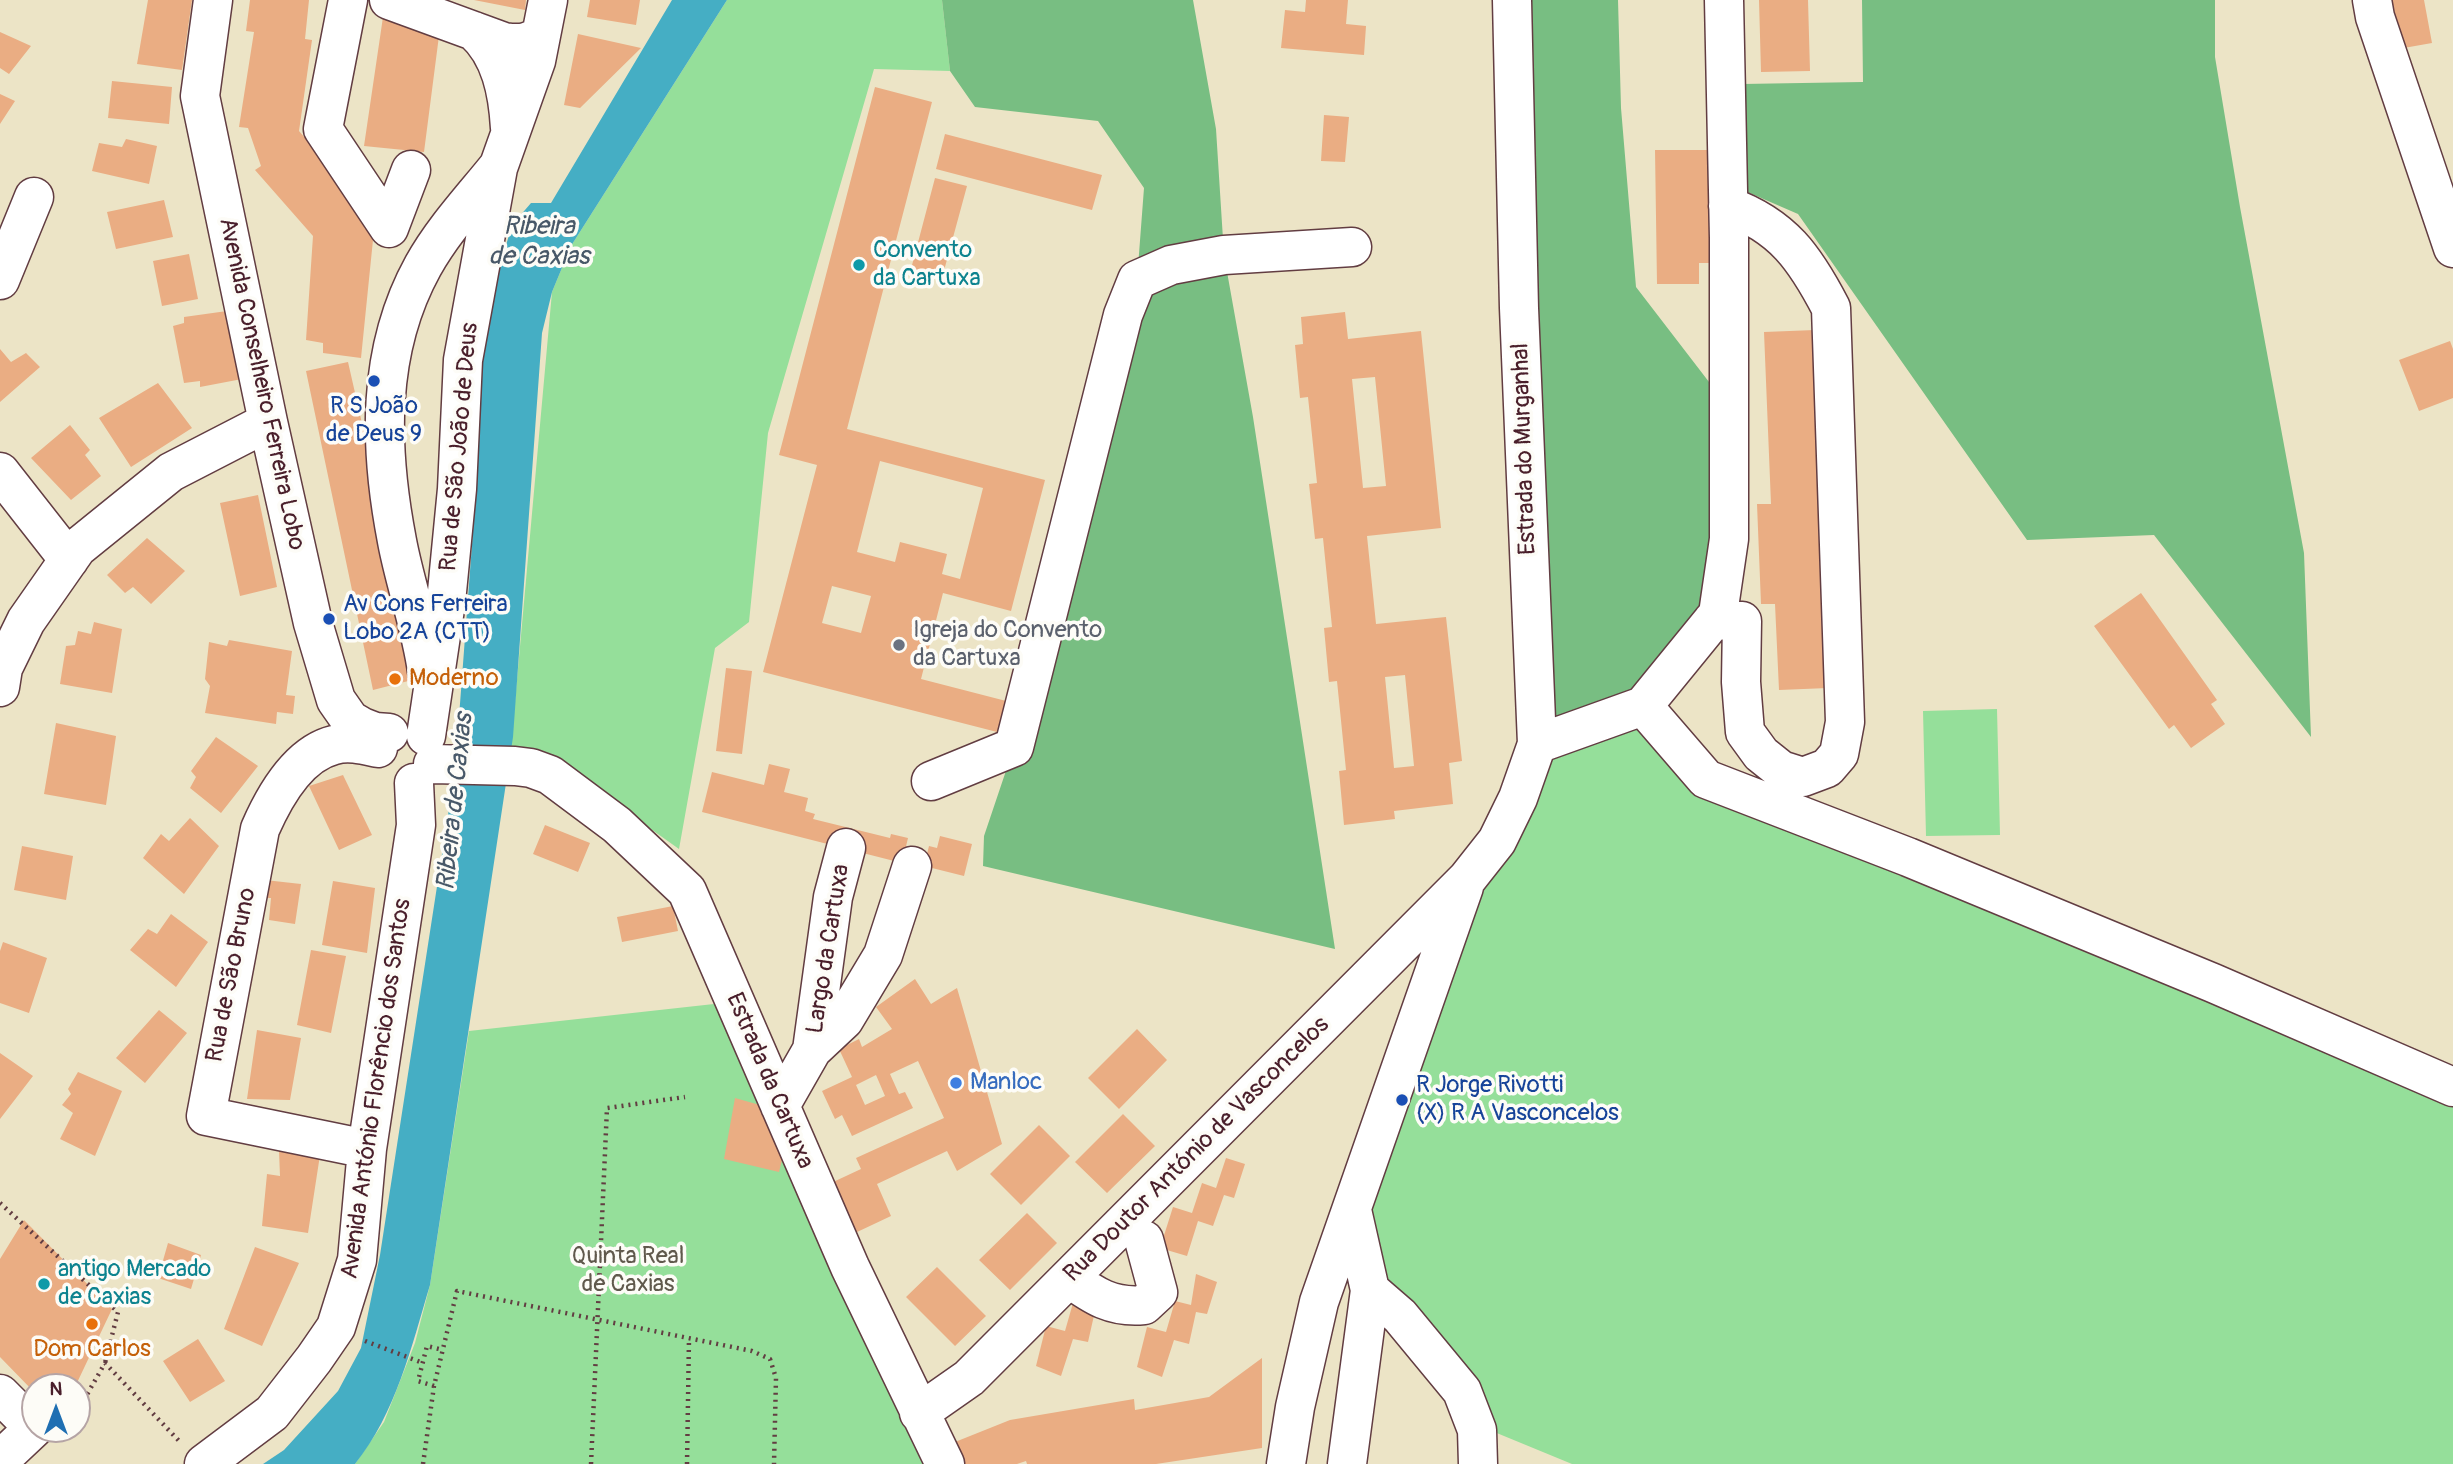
<!DOCTYPE html>
<html>
<head>
<meta charset="utf-8">
<style>
  body { margin:0 }
  #map { position:relative; width:2453px; height:1464px; overflow:hidden; background:#ece4c6; font-family:Pangolin,sans-serif }
  canvas { display:block }
  .north { position:absolute; left:21px; top:1373px; width:70px; height:70px; box-sizing:border-box; background:#fdfcf7; border:2px solid #b5a4a5; border-radius:50%; rotate:0deg; font-size:19px; font-weight:700; line-height:28px; text-align:center; color:#4a1f2b }
  .north::after { content:''; display:block; margin:auto; width:24px; height:32px; background:#1f6fb2; clip-path:polygon(50% 0,100% 100%,50% 72%,0 100%) }
</style>
</head>
<body>
<div id="map">
<canvas width="2453" height="1464"></canvas>
<div class="north">N</div>
</div>
<script>
const c = document.querySelector('canvas').getContext('2d');
c.lineJoin = 'round';
function fill(path, color) {
  c.fillStyle = color;
  c.fill(path, 'evenodd');
}
function stroke(path, color, width, dash) {
  c.strokeStyle = color;
  c.lineWidth = width;
  c.lineCap = dash ? 'butt' : 'round';
  c.setLineDash(dash || []);
  c.stroke(path);
}
function write(font, color, halo, rows, align = 'center') {
  c.font = font + ' Pangolin,sans-serif';
  c.lineWidth = 7;
  c.setLineDash([]);
  c.textBaseline = 'middle';
  c.strokeStyle = halo;
  c.fillStyle = color;
  for (const [text, x, y, turn = 0] of rows) {
    c.save();
    c.translate(x, y);
    c.rotate((+turn || 0) * Math.PI / 180);
    c.textAlign = isNaN(turn) ? turn : align;
    if (halo) c.strokeText(text, 0, 0);
    c.fillText(text, 0, 0);
    c.restore();
  }
}
fill(new Path2D(`
  M 727,0 L 942,0 L 950,71 L 874,69 L 768,433 L 749,622 L 715,648 L 679,849 L 551,758 L 511,746 L 552,292 L 571,246 Z
  M 1643,706 L 1706,779 L 2453,1086 L 2453,1464 L 1572,1464 L 1487,1429 L 1343,1236 L 1537,744 Z
  M 1997,709 L 2000,835 L 1926,836 L 1923,711 Z
  M 723,1003 L 926,1464 L 355,1464 L 384,1422 L 415,1343 L 430,1285 L 469,1031 Z`), '#95df9a');
fill(new Path2D(`
  M 942,0 L 1193,0 L 1216,129 L 1224,255 L 1253,417 L 1335,949 L 983,866 L 984,836 L 1014,747 L 1137,280 L 1144,188 L 1098,121 L 975,107 L 950,71 Z
  M 1515,0 L 1618,0 L 1621,108 L 1636,287 L 1729,408 L 1718,614 L 1643,706 L 1537,744 Z
  M 1862,0 L 2215,0 L 2215,57 L 2240,207 L 2304,553 L 2311,737 L 2154,535 L 2027,540 L 1798,214 L 1745,191 L 1742,84 L 1863,82 Z`), '#78be82');
fill(new Path2D(`
  M 672,0 L 727,0 L 571,246 L 552,292 L 542,333 L 513,737 L 430,1285 C 411,1348 396,1413 355,1464 L 263,1464 L 284,1450 L 338,1391 L 361,1348 L 380,1255 L 455,770 L 474,518 L 476,407 L 488,306 L 512,225 L 531,203 L 551,203 Z`), '#45aec4');
fill(new Path2D(`
  M 148,0 L 192,0 L 182,70 L 137,64 Z
  M 250,0 L 309,0 L 305,39 L 312,40 L 299,131 L 372,214 L 364,228 L 374,230 L 361,358 L 323,353 L 323,343 L 306,340 L 313,236 L 255,170 L 261,166 L 248,128 L 239,127 L 254,32 L 246,31 Z
  M 474,0 L 526,0 L 525,10 Z
  M 590,0 L 640,0 L 636,25 L 587,17 Z
  M 1306,0 L 1348,0 L 1346,24 L 1366,26 L 1364,55 L 1281,48 L 1285,10 L 1305,12 Z
  M 1759,0 L 1808,0 L 1810,71 L 1761,72 Z
  M 2389,0 L 2424,0 L 2432,43 L 2398,49 Z
  M 383,17 L 440,28 L 424,152 L 364,146 Z
  M 0,32 L 31,46 L 9,74 L 0,68 Z
  M 578,34 L 641,48 L 580,108 L 564,105 Z
  M 112,81 L 172,87 L 169,124 L 108,118 Z
  M 875,87 L 932,102 L 847,429 L 1045,480 L 1011,611 L 943,593 L 921,679 L 1010,702 L 1001,733 L 763,672 L 817,465 L 779,455 ZM 880,461 L 983,488 L 960,579 L 942,574 L 947,554 L 900,542 L 895,562 L 857,552 ZM 832,586 L 871,596 L 861,633 L 822,623 Z
  M 0,94 L 15,101 L 0,124 Z
  M 1324,115 L 1349,117 L 1345,162 L 1321,161 Z
  M 945,134 L 1102,175 L 1092,210 L 936,169 Z
  M 126,139 L 157,146 L 149,184 L 92,171 L 99,143 L 122,147 Z
  M 1655,150 L 1712,150 L 1714,263 L 1699,263 L 1699,284 L 1657,284 Z
  M 935,178 L 967,186 L 942,278 L 911,269 Z
  M 164,200 L 173,237 L 116,249 L 107,212 Z
  M 189,254 L 198,299 L 162,306 L 153,261 Z
  M 227,311 L 242,379 L 200,387 L 200,381 L 184,383 L 173,326 L 184,323 L 184,317 Z
  M 1345,312 L 1348,339 L 1421,331 L 1441,528 L 1367,536 L 1376,624 L 1446,617 L 1462,761 L 1449,763 L 1453,804 L 1394,811 L 1395,819 L 1344,825 L 1339,771 L 1346,770 L 1337,681 L 1329,682 L 1324,628 L 1332,627 L 1323,538 L 1315,539 L 1309,484 L 1317,483 L 1308,397 L 1300,398 L 1295,345 L 1303,344 L 1301,317 ZM 1375,377 L 1386,486 L 1363,488 L 1352,379 ZM 1405,675 L 1414,766 L 1394,768 L 1385,677 Z
  M 1815,330 L 1828,688 L 1779,690 L 1775,604 L 1761,604 L 1757,504 L 1771,504 L 1764,332 Z
  M 2450,341 L 2453,349 L 2453,398 L 2419,411 L 2399,360 Z
  M 0,349 L 11,362 L 26,353 L 40,367 L 0,402 Z
  M 348,362 L 420,678 L 373,690 L 306,371 Z
  M 158,383 L 192,428 L 131,467 L 99,418 Z
  M 70,425 L 90,450 L 85,455 L 101,476 L 71,500 L 31,458 Z
  M 258,495 L 277,587 L 240,596 L 220,503 Z
  M 147,538 L 185,571 L 151,604 L 133,587 L 125,593 L 107,575 Z
  M 2141,593 L 2217,700 L 2211,704 L 2225,724 L 2191,748 L 2174,725 L 2169,729 L 2094,626 Z
  M 94,622 L 122,629 L 112,693 L 60,684 L 66,646 L 75,645 L 78,631 L 91,634 Z
  M 229,640 L 292,651 L 286,695 L 295,696 L 293,714 L 277,712 L 276,724 L 205,713 L 210,686 L 205,679 L 209,642 L 227,646 Z
  M 726,668 L 752,671 L 742,754 L 716,751 Z
  M 56,723 L 116,736 L 106,805 L 44,794 Z
  M 216,737 L 258,766 L 221,813 L 190,788 L 196,777 L 191,771 Z
  M 769,764 L 790,769 L 784,792 L 808,798 L 805,811 L 815,814 L 813,819 L 890,838 L 891,834 L 908,838 L 902,863 L 702,812 L 712,772 L 764,785 Z
  M 343,775 L 372,835 L 339,850 L 309,786 Z
  M 190,818 L 219,846 L 184,894 L 143,858 L 161,834 L 169,841 Z
  M 545,825 L 590,843 L 578,872 L 533,854 Z
  M 940,836 L 972,844 L 964,876 L 924,866 L 929,846 L 937,848 Z
  M 22,846 L 73,856 L 66,900 L 14,890 Z
  M 265,880 L 301,884 L 295,924 L 269,920 L 271,898 L 262,898 Z
  M 333,881 L 375,888 L 367,953 L 322,945 Z
  M 673,906 L 678,931 L 622,942 L 617,917 Z
  M 171,914 L 208,942 L 176,987 L 130,950 L 148,929 L 157,934 Z
  M 3,942 L 47,958 L 29,1013 L 0,1003 L 0,951 Z
  M 311,950 L 346,956 L 331,1033 L 297,1025 Z
  M 915,979 L 931,1004 L 957,988 L 1002,1144 L 957,1171 L 947,1151 L 877,1184 L 891,1216 L 855,1233 L 831,1183 L 861,1169 L 856,1158 L 944,1118 L 918,1061 L 890,1074 L 899,1094 L 905,1092 L 913,1108 L 852,1136 L 842,1115 L 835,1119 L 822,1091 L 852,1077 L 839,1049 L 859,1039 L 862,1047 L 892,1029 L 876,1007 ZM 876,1075 L 885,1096 L 865,1105 L 856,1085 Z
  M 159,1010 L 187,1033 L 145,1083 L 116,1058 Z
  M 1137,1029 L 1167,1060 L 1119,1109 L 1088,1078 Z
  M 257,1030 L 301,1038 L 290,1100 L 247,1099 Z
  M 0,1053 L 33,1076 L 0,1119 Z
  M 78,1072 L 122,1091 L 95,1156 L 60,1139 L 73,1113 L 62,1105 L 71,1094 L 68,1089 Z
  M 735,1098 L 767,1107 L 785,1148 L 779,1172 L 724,1159 Z
  M 1123,1114 L 1155,1146 L 1107,1193 L 1075,1162 Z
  M 1039,1125 L 1070,1156 L 1021,1205 L 990,1174 Z
  M 279,1151 L 320,1155 L 308,1233 L 262,1226 L 267,1174 L 280,1176 Z
  M 1226,1158 L 1245,1164 L 1234,1198 L 1224,1195 L 1213,1226 L 1198,1221 L 1187,1256 L 1160,1248 L 1173,1207 L 1192,1213 L 1202,1183 L 1216,1188 Z
  M 1027,1213 L 1057,1243 L 1010,1290 L 979,1260 Z
  M 24,1220 L 112,1309 L 75,1387 L 35,1387 L 35,1393 L 0,1357 L 0,1259 Z
  M 168,1243 L 201,1255 L 191,1289 L 158,1278 Z
  M 255,1247 L 299,1263 L 262,1346 L 224,1329 Z
  M 937,1267 L 986,1316 L 955,1346 L 906,1297 Z
  M 1196,1274 L 1217,1282 L 1207,1314 L 1196,1312 L 1189,1344 L 1174,1340 L 1162,1377 L 1137,1367 L 1147,1327 L 1166,1332 L 1175,1301 L 1191,1305 Z
  M 1073,1303 L 1095,1311 L 1088,1342 L 1073,1339 L 1061,1376 L 1036,1366 L 1046,1326 L 1065,1331 Z
  M 198,1339 L 225,1381 L 190,1402 L 163,1361 Z
  M 1262,1358 L 1262,1448 L 1156,1464 L 1027,1464 L 1026,1461 L 1017,1464 L 964,1464 L 955,1442 L 1010,1420 L 1134,1399 L 1135,1410 L 1209,1397 Z`), '#eaad83');
const minor = new Path2D(`
  M 213,0 L 200,96 L 268,422 L 313,623 L 336,700 L 350,720 L 362,727 L 375,732 L 389,733
  M 348,0 L 323,129 L 389,228 L 411,170
  M 389,0 L 504,42 C 520,44 529,44 541,34
  M 2372,0 L 2375,17 L 2453,248
  M 474,31 C 501,55 508,93 510,128
  M 0,280 L 34,197
  M 0,472 L 69,560
  M 1713,620 L 1742,621 L 1741,682 L 1745,732 L 1761,754 L 1781,770 L 1803,777 L 1827,768 L 1839,754 L 1845,722 L 1831,308 C 1805,258 1783,226 1728,206
  M 427,671 C 421,627 405,584 397,541 C 379,448 376,351 423,266 C 443,230 472,199 497,168
  M 0,687 L 3,668 L 26,621 L 77,548 L 171,472 L 268,422
  M 1643,706 L 1706,779 L 1908,857 L 2213,983 L 2453,1087
  M 426,736 L 446,602 L 457,489 L 463,360 L 498,168 L 536,61 L 548,0
  M 1537,744 L 1643,706 L 1718,614 L 1729,539 L 1729,238 L 1724,0
  M 433,764 L 515,766 L 531,768 L 550,775 L 617,825 L 687,891 L 850,1267 L 945,1464
  M 931,781 L 1014,747 L 1123,315 L 1137,280 L 1171,265 L 1224,255 L 1352,247
  M 812,1050 L 833,897 L 846,848
  M 780,1106 L 812,1050 L 844,1020 L 883,955 L 912,866
  M 367,1149 L 206,1116 L 260,829 C 274,797 298,754 334,745 C 349,741 364,745 378,748
  M 1069,1278 C 1094,1296 1112,1308 1144,1305 L 1158,1292 L 1144,1240
  M 1370,1290 L 1400,1316 L 1462,1391 L 1477,1430 L 1478,1464
  M 0,1394 L 34,1428 L 0,1460
  M 919,1413 L 969,1378 L 1467,879 L 1497,841 L 1518,798 L 1537,744 L 1519,308 L 1512,0
  M 204,1464 L 272,1413 L 314,1359 L 336,1327 L 357,1260 L 367,1149 L 416,825 L 414,783
  M 1286,1464 L 1295,1407 L 1319,1302 L 1464,887
  M 1347,1464 L 1370,1290 L 1352,1210`);
stroke(minor, '#623d42', 41);
stroke(new Path2D(`
  M 0,1203 L 118,1312 L 105,1363
  M 365,1341 L 423,1363
  M 434,1386 L 418,1381 L 427,1346 L 443,1350
  M 77,1412 L 105,1363 L 181,1443
  M 423,1464 L 434,1386 L 457,1291 L 752,1351 L 770,1359 L 776,1378 L 774,1464
  M 591,1464 L 607,1108 L 685,1097
  M 687,1464 L 689,1338`), '#623d42', 4.5, [2, 5]);
stroke(minor, '#fff', 38);
for (const [x, y, r, color] of [
  [859,265,7,"#0f9aa8"],
  [374,381,7,"#1a4fb4"],
  [329,619,7,"#1a4fb4"],
  [899,645,7,"#6b7280"],
  [395,679,7,"#e8710a"],
  [956,1083,7,"#3f7fe0"],
  [1402,1100,7,"#1a4fb4"],
  [44,1284,7,"#0f9aa8"],
  [92,1324,7,"#e8710a"]
]) {
  const dot = new Path2D();
  dot.arc(x, y, r, 0, 2 * Math.PI);
  c.fillStyle = color;
  c.fill(dot);
  stroke(dot, '#fdfcf7', 2.5);
}
write('24px', '#0d838f', '#fdfcf7', [
  ["Convento",873,251],
  ["da Cartuxa",873,279],
  ["antigo Mercado",58,1270],
  ["de Caxias",58,1298]
], 'left');
write('24px', '#4a1f2b', '#fdfcf7', [
  ["Avenida Conselheiro Ferreira Lobo",261,384,78],
  ["Rua de São João de Deus",460,447,-85],
  ["Estrada do Murganhal",1525,449,-92],
  ["Largo da Cartuxa",829,949,-81],
  ["Rua de São Bruno",232,975,-79],
  ["Estrada da Cartuxa",769,1081,67],
  ["Avenida António Florêncio dos Santos",377,1089,-82],
  ["Rua Doutor António de Vasconcelos",1197,1150,-45]
]);
write('24px', '#164399', '#fdfcf7', [
  ["R S João",374,407,"center"],
  ["de Deus 9",374,435,"center"],
  ["Av Cons Ferreira",343,605],
  ["Lobo 2A (CTT)",343,633],
  ["R Jorge Rivotti",1416,1086],
  ["(X) R A Vasconcelos",1416,1114]
], 'left');
write('24px', '#5b616d', '#fdfcf7', [
  ["Igreja do Convento",913,631],
  ["da Cartuxa",913,659]
], 'left');
write('24px', '#c56008', '#fdfcf7', [
  ["Moderno",409,679],
  ["Dom Carlos",92,1350,"center"]
], 'left');
write('24px', '#366cbe', '#fdfcf7', [
  ["Manloc",970,1083]
], 'left');
write('24px', '#60594c', '#fdfcf7', [
  ["Quinta Real",628,1257],
  ["de Caxias",628,1285]
]);
write('italic 26px', '#485868', '#fdfcf7', [
  ["Ribeira",539,227],
  ["de Caxias",539,257],
  ["Ribeira de Caxias",456,802,-84]
]);
</script>
</body>
</html>
